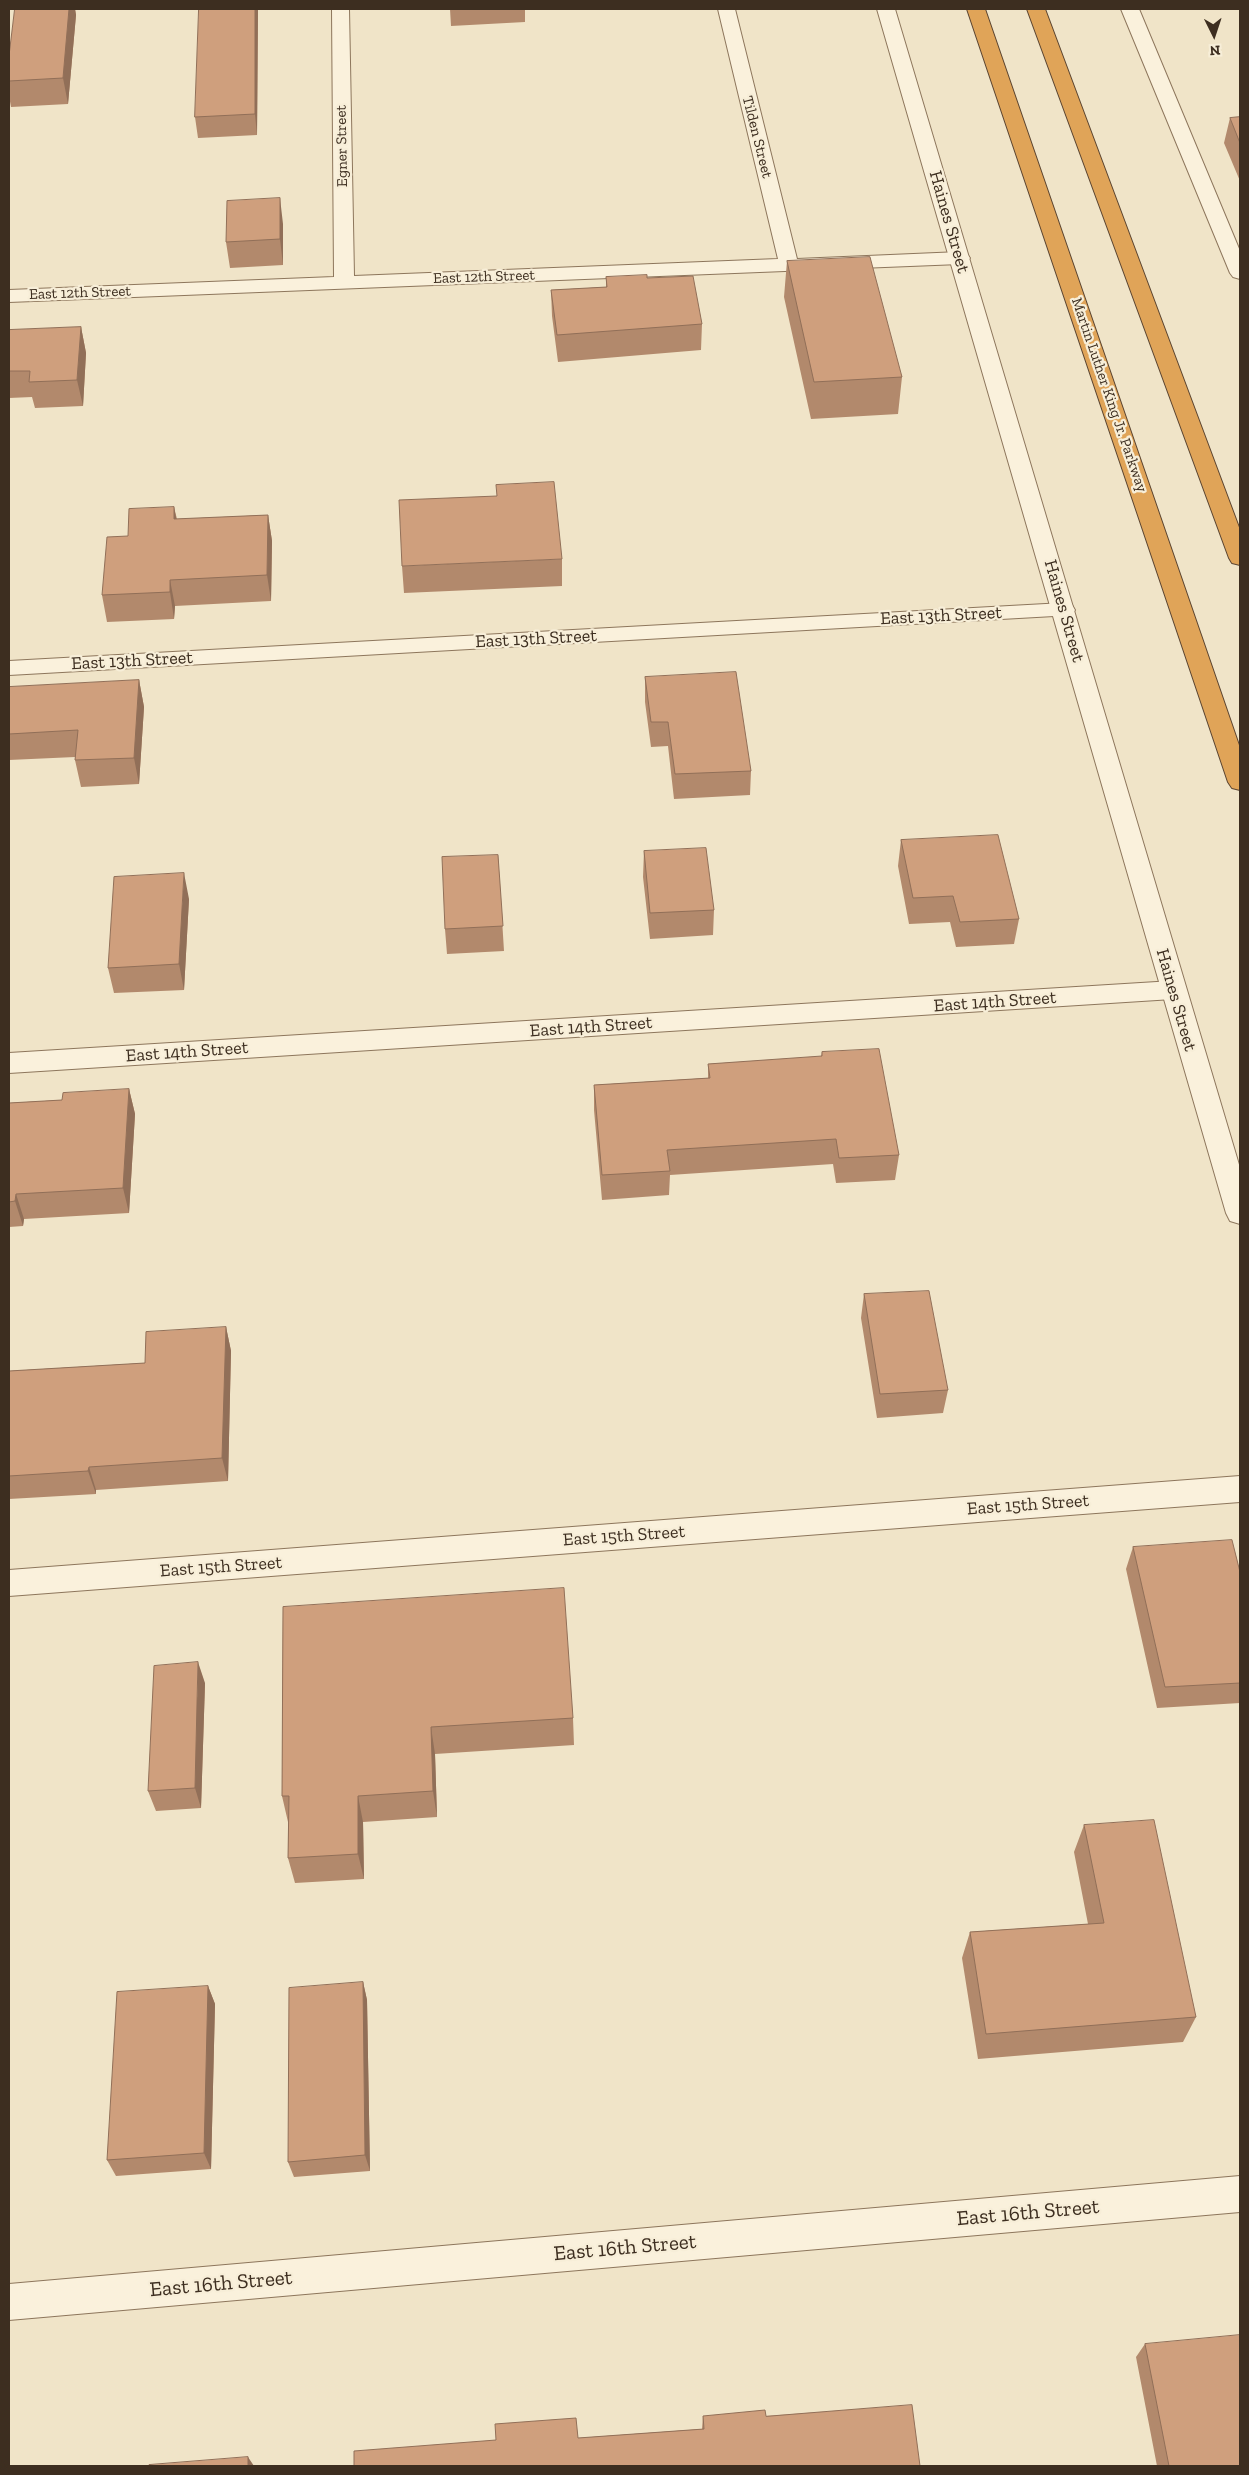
<!DOCTYPE html>
<html>
<head>
<meta charset="utf-8">
<style>
  body { margin:0 }
  #map { position:relative; width:1249px; height:2475px; overflow:hidden; background:#f0e4c8; font-family:"Zilla Slab",serif }
  canvas { display:block }
  .frame { position:absolute; inset:0; border:10px solid #3d2e20; pointer-events:none }
  .north { position:absolute; left:1189px; top:10px; width:50px; height:50px; -webkit-text-stroke:4px #f7eed8; paint-order:stroke; rotate:176deg; font-size:14px; font-weight:700; line-height:20px; text-align:center; color:#3d2e20 }
  .north::after { content:''; display:block; margin:auto; width:18px; height:22px; background:#3d2e20; clip-path:polygon(50% 0,100% 100%,50% 72%,0 100%) }
</style>
</head>
<body>
<div id="map">
<canvas width="1249" height="2475"></canvas>
<div class="frame"></div>
<div class="north">N</div>
</div>
<script>
const c = document.querySelector('canvas').getContext('2d');
c.lineJoin = 'round';
function stroke(path, color, width, dash) {
  c.strokeStyle = color;
  c.lineWidth = width;
  c.lineCap = dash ? 'butt' : 'round';
  c.setLineDash(dash || []);
  c.stroke(path);
}
function fill(path, color) {
  c.fillStyle = color;
  c.fill(path, 'evenodd');
}
function write(font, color, halo, rows, align = 'center') {
  c.font = font + ' "Zilla Slab",serif';
  c.lineWidth = 4.5;
  c.setLineDash([]);
  c.textBaseline = 'middle';
  c.strokeStyle = halo;
  c.fillStyle = color;
  for (const [text, x, y, turn = 0] of rows) {
    c.save();
    c.translate(x, y);
    c.rotate((+turn || 0) * Math.PI / 180);
    c.textAlign = isNaN(turn) ? turn : align;
    if (halo) c.strokeText(text, 0, 0);
    c.fillText(text, 0, 0);
    c.restore();
  }
}
const minor = new Path2D(`
  M 332,9 L 349,9 L 354,276 L 778,259 L 718,9 L 735,9 L 797,259 L 960,252 L 967,254 L 970,258 L 967,262 L 960,264 L 9,302 L 9,290 L 334,277 Z
  M 1064,603 L 1072,605 L 1075,610 L 1072,615 L 9,675 L 9,661 Z
  M 1173,981 L 1182,983 L 1186,990 L 1182,997 L 1173,999 L 9,1073 L 9,1053 Z
  M 1240,1476 L 1240,1502 L 9,1596 L 9,1570 Z
  M 1240,2176 L 1240,2212 L 9,2320 L 9,2284 Z`);
const tertiary = new Path2D(`
  M 877,9 L 895,9 L 1240,1168 L 1240,1224 L 1230,1221 L 1226,1213 Z
  M 1121,9 L 1139,9 L 1240,251 L 1240,279 L 1233,277 L 1230,273 Z`);
const motorway = new Path2D(`
  M 967,9 L 985,9 L 1240,748 L 1240,790 L 1232,788 L 1228,782 Z
  M 1027,9 L 1045,9 L 1240,530 L 1240,565 L 1232,563 L 1229,558 Z`);
stroke(minor, '#8d765c', 2);
stroke(tertiary, '#8d765c', 2);
stroke(motorway, '#5b4430', 2);
fill(minor, '#faf1dc');
fill(tertiary, '#faf1dc');
fill(motorway, '#e0a458');
fill(new Path2D(`
  M 15,9 L 75,9 L 76,15 L 68,104 L 11,107 L 9,96 L 9,56 Z
  M 199,9 L 258,9 L 257,135 L 198,138 L 195,117 Z
  M 450,9 L 525,9 L 525,22 L 451,26 Z
  M 1240,117 L 1240,181 L 1224,143 L 1230,118 Z
  M 283,224 L 283,265 L 230,268 L 226,242 Z
  M 787,261 L 902,377 L 898,414 L 811,419 L 784,297 Z
  M 606,277 L 647,278 L 702,324 L 701,350 L 558,362 L 552,316 L 551,290 L 606,287 Z
  M 81,327 L 86,353 L 83,406 L 35,408 L 32,397 L 9,398 L 9,330 Z
  M 174,507 L 177,519 L 268,515 L 272,541 L 271,601 L 175,606 L 174,619 L 107,622 L 102,595 L 128,536 Z
  M 562,559 L 562,586 L 404,593 L 402,566 Z
  M 645,677 L 751,771 L 750,795 L 674,799 L 668,746 L 651,747 L 645,702 Z
  M 139,680 L 144,707 L 139,784 L 81,787 L 75,760 L 75,757 L 9,760 L 9,686 L 9,687 Z
  M 901,840 L 1019,919 L 1014,944 L 956,947 L 950,922 L 909,924 L 898,866 Z
  M 644,851 L 714,910 L 713,935 L 650,939 L 643,877 Z
  M 498,855 L 504,951 L 447,954 L 445,929 Z
  M 189,899 L 184,990 L 114,993 L 108,968 Z
  M 822,1052 L 899,1155 L 895,1180 L 836,1183 L 833,1164 L 670,1175 L 669,1195 L 602,1200 L 594,1110 L 594,1085 L 708,1078 L 708,1064 L 821,1057 Z
  M 129,1089 L 135,1114 L 129,1213 L 24,1219 L 23,1226 L 9,1227 L 9,1103 L 62,1100 Z
  M 864,1294 L 948,1390 L 943,1413 L 877,1418 L 861,1318 Z
  M 226,1327 L 231,1351 L 228,1481 L 96,1490 L 96,1494 L 9,1499 L 9,1371 L 145,1363 Z
  M 1133,1547 L 1240,1572 L 1240,1703 L 1157,1708 L 1126,1569 Z
  M 283,1607 L 573,1718 L 574,1745 L 435,1754 L 437,1817 L 363,1822 L 364,1879 L 295,1883 L 288,1858 L 288,1822 L 282,1796 Z
  M 205,1683 L 201,1808 L 156,1811 L 148,1791 Z
  M 1084,1825 L 1196,2017 L 1183,2042 L 978,2059 L 962,1958 L 970,1932 L 1088,1924 L 1074,1852 Z
  M 363,1982 L 367,2000 L 370,2171 L 294,2177 L 288,2162 Z
  M 208,1986 L 215,2004 L 211,2169 L 116,2176 L 107,2160 Z
  M 1145,2344 L 1240,2466 L 1157,2466 L 1136,2357 Z
  M 703,2416 L 766,2416 L 920,2466 L 578,2438 L 702,2429 Z`), '#b2896c');
fill(new Path2D(`
  M 69,9 L 75,9 L 76,15 L 68,104 L 63,78 Z
  M 255,9 L 258,9 L 257,135 L 255,114 Z
  M 280,198 L 283,224 L 283,265 L 280,239 Z
  M 81,327 L 86,353 L 83,406 L 77,380 Z
  M 174,507 L 179,533 L 174,519 Z
  M 268,515 L 272,541 L 271,601 L 267,575 Z
  M 170,580 L 175,606 L 174,619 L 170,592 Z
  M 139,680 L 144,707 L 139,784 L 134,758 Z
  M 184,873 L 189,899 L 184,990 L 179,964 Z
  M 129,1089 L 135,1114 L 129,1213 L 123,1188 Z
  M 16,1194 L 24,1219 L 23,1226 L 15,1201 Z
  M 226,1327 L 231,1351 L 228,1481 L 222,1458 Z
  M 89,1467 L 96,1490 L 96,1494 L 88,1471 Z
  M 198,1662 L 205,1683 L 201,1808 L 195,1788 Z
  M 431,1727 L 435,1754 L 437,1817 L 433,1791 Z
  M 358,1796 L 363,1822 L 364,1879 L 358,1854 Z
  M 363,1982 L 367,2000 L 370,2171 L 365,2155 Z
  M 208,1986 L 215,2004 L 211,2169 L 204,2153 Z
  M 248,2457 L 254,2466 L 248,2466 Z`), '#916f58');
const building = new Path2D(`
  M 15,9 L 69,9 L 63,78 L 9,81 L 9,56 Z
  M 199,9 L 255,9 L 255,114 L 195,117 Z
  M 1240,117 L 1240,143 L 1230,118 Z
  M 280,198 L 280,239 L 226,242 L 227,201 Z
  M 870,257 L 902,377 L 814,382 L 787,261 Z
  M 647,275 L 647,278 L 693,276 L 702,324 L 557,335 L 551,290 L 607,287 L 606,277 Z
  M 81,327 L 77,380 L 29,382 L 30,371 L 9,371 L 9,330 Z
  M 554,482 L 562,559 L 402,566 L 399,500 L 497,496 L 496,485 Z
  M 174,507 L 174,519 L 268,515 L 267,575 L 170,580 L 170,592 L 102,595 L 107,537 L 128,536 L 129,509 Z
  M 736,672 L 751,771 L 675,774 L 668,722 L 651,722 L 645,677 Z
  M 139,680 L 134,758 L 75,760 L 78,730 L 9,734 L 9,687 Z
  M 998,835 L 1019,919 L 960,922 L 953,896 L 913,898 L 901,840 Z
  M 706,848 L 714,910 L 650,913 L 644,851 Z
  M 498,855 L 503,926 L 445,929 L 442,857 Z
  M 184,873 L 179,964 L 108,968 L 114,877 Z
  M 879,1049 L 899,1155 L 839,1158 L 836,1139 L 667,1150 L 670,1171 L 602,1175 L 594,1085 L 710,1078 L 708,1064 L 822,1056 L 822,1052 Z
  M 129,1089 L 123,1188 L 16,1194 L 15,1201 L 9,1202 L 9,1103 L 62,1100 L 63,1093 Z
  M 929,1291 L 948,1390 L 880,1394 L 864,1294 Z
  M 226,1327 L 222,1458 L 89,1467 L 88,1471 L 9,1476 L 9,1371 L 145,1363 L 146,1332 Z
  M 1232,1540 L 1240,1572 L 1240,1683 L 1165,1687 L 1133,1547 Z
  M 564,1588 L 573,1718 L 431,1727 L 433,1791 L 358,1796 L 358,1854 L 288,1858 L 289,1796 L 282,1796 L 283,1607 Z
  M 198,1662 L 195,1788 L 148,1791 L 154,1666 Z
  M 1154,1820 L 1196,2017 L 986,2034 L 970,1932 L 1104,1923 L 1084,1825 Z
  M 363,1982 L 365,2155 L 288,2162 L 289,1988 Z
  M 208,1986 L 204,2153 L 107,2160 L 117,1992 Z
  M 1240,2335 L 1240,2466 L 1169,2466 L 1145,2344 Z
  M 912,2405 L 920,2466 L 354,2466 L 354,2451 L 496,2440 L 495,2424 L 576,2418 L 578,2438 L 704,2429 L 703,2416 L 765,2410 L 766,2416 Z
  M 248,2457 L 248,2466 L 149,2466 L 149,2465 Z`);
fill(building, '#cf9f7d');
stroke(building, '#916f58', 1);
write('15px', '#3d2e20', '#f7eed8', [
  ["Tilden Street",757,137,76],
  ["Egner Street",342,146,-91],
  ["East 12th Street",484,277,-2],
  ["East 12th Street",80,293,-2],
  ["Martin Luther King Jr. Parkway",1109,395,71]
]);
write('18px', '#3d2e20', '#f7eed8', [
  ["Haines Street",949,222,74],
  ["Haines Street",1064,611,74],
  ["East 13th Street",941,616,-3],
  ["East 13th Street",536,639,-3],
  ["East 13th Street",132,661,-3],
  ["Haines Street",1176,1000,74],
  ["East 14th Street",995,1002,-4],
  ["East 14th Street",591,1027,-4],
  ["East 14th Street",187,1052,-4],
  ["East 15th Street",1028,1505,-4],
  ["East 15th Street",624,1536,-4],
  ["East 15th Street",221,1567,-4]
]);
write('21px', '#3d2e20', '#f7eed8', [
  ["East 16th Street",1028,2213,-5],
  ["East 16th Street",625,2248,-5],
  ["East 16th Street",221,2284,-5]
]);
</script>
</body>
</html>
